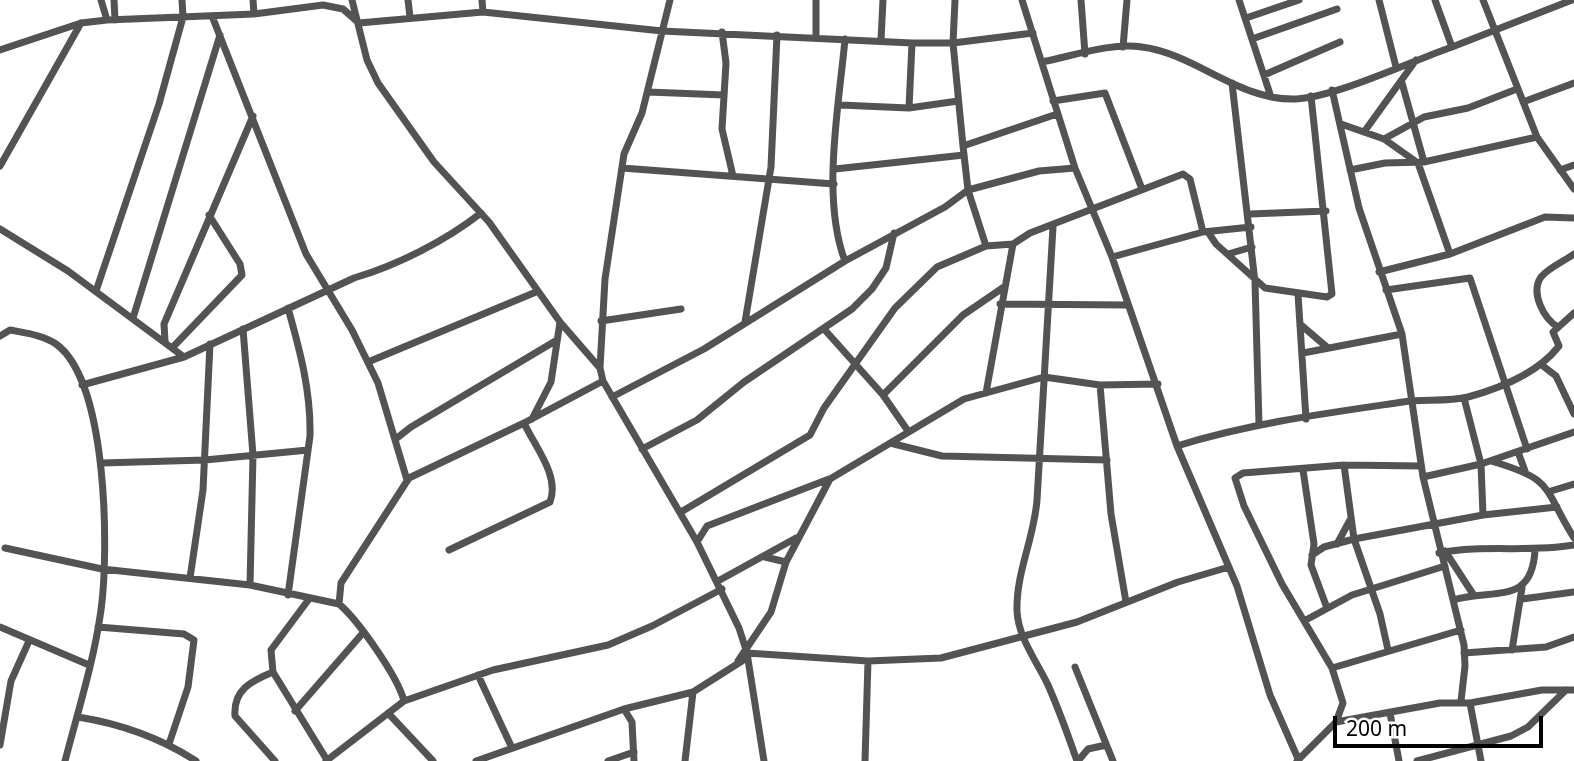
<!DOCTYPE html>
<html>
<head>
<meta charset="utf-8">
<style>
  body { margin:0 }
  #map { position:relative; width:1574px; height:761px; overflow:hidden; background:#fff; font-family:"Noto Sans",sans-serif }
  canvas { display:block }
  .scale { position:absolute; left:1333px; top:716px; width:210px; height:32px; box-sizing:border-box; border:4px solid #000; border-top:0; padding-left:9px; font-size:21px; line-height:24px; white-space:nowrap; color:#000; -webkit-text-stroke:5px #fff; paint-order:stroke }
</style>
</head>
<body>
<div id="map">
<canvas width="1574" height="761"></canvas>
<div class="scale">200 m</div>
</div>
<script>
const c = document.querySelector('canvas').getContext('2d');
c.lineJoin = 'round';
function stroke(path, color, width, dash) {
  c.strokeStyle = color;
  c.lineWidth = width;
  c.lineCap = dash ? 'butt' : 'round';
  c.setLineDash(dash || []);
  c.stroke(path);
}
stroke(new Path2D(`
  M 101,0 L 107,20
  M 114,0 L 115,20
  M 253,0 L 254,14
  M 352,0 L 367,60 L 378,83 L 434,162 L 489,222 L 560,322 L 551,382 L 532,419
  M 408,0 L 410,17
  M 482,0 L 483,12
  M 670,0 L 642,113 L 624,154 L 605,279 L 600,368 L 603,381 L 697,542 L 739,628 L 747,653 L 764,761
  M 955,0 L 953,43 L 963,146
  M 1022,0 L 1075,168 L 1112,257 L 1177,446 L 1237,586 L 1270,695 L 1299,761
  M 1081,0 L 1085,54
  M 1239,0 L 1271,97
  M 1379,0 L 1396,67
  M 1483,0 L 1537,137 L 1574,189
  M 212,16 L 306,254 L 352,330 L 378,383 L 407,480
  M 1246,18 L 1299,0
  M 722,32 L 726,63 L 722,129 L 733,176
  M 816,37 L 816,0
  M 845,39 C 839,106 821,198 845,261
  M 1252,39 L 1337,9
  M 881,40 L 883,0
  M 1123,47 L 1127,0
  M 1452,47 L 1572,0
  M 0,50 L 81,23 L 107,20 L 254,14 L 323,5 L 343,9 L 359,23 L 483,12 L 662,31 L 912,43 L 953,43 L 1033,33
  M 1042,62 C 1073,56 1111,42 1142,47 C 1196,54 1239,101 1296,99 C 1336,97 1412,61 1452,47 L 1435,0
  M 1264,75 L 1340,42
  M 1232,83 L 1255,282 L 1259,424
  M 1402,83 L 1424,162
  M 1332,90 L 1359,208 L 1402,334 L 1423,477 L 1464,645 L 1465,666 L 1461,701
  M 648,92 L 724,95
  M 1053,101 L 1105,93 L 1142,189
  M 1523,102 L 1574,83
  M 840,105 L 909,108 L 958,101
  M 909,108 L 912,43
  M 1057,114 L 963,146 L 968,190 L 986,246 L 1013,244 L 1030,233 L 1183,174 L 1190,179 L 1203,232
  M 1341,124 L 1384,139 L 1418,163 L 1450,254
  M 1364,132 L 1416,60
  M 1384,139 L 1424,117 L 1468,108 L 1517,89
  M 0,166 L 81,23
  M 622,168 L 834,184
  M 835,169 L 964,155
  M 1350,170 L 1385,163 L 1424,162 L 1537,137
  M 1560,170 L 1574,165
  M 1250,214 L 1326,211
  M 1053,227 L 1037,500 C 1034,539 1016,572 1017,611 C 1018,637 1037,662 1048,685 C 1059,710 1068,735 1077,761
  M 0,229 L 68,271 L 184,357
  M 1208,232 L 1216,244 L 1265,288 L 1327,297 L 1332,294 L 1311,96
  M 1228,254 L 1252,247
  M 1112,257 L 1203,232 L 1251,227
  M 1379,272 L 1450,254 L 1545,217 L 1574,218
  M 1386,290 L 1470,278 L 1527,449
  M 96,291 L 159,104 L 183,17 L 182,0
  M 1298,294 L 1306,419
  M 1000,304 L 1128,305
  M 133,318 L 220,35
  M 601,321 L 681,309
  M 560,322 L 599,367
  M 745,322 L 771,167 L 777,35
  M 1301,325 L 1328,348
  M 1558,327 C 1544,319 1530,293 1541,277 C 1548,268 1564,261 1574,254
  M 243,329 L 253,455 L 250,585
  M 824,329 L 883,395 L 908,431
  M 0,336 L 10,330 C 25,333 43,335 56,344 C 108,381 109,552 101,610 C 94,661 78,711 65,761
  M 165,341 L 164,324 L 253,116
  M 173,347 L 242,275 L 240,264 L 209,215
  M 1303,353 L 1402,334
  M 368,362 L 536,292
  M 1543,366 L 1556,376 L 1574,414
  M 82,385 L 184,357 L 354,278 C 398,265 445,241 481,213
  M 1100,385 L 1111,514 L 1126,602
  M 986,393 L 1013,244
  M 883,395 L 963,315 L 1004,287
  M 612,397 L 704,349 L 845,261 L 945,207 L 968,190 L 1039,171 L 1075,168
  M 1464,398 L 1481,464 L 1483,515
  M 397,438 L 411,427 L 557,340
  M 890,443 L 942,456 L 1107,460
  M 1177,446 C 1251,423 1328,413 1403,402 C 1424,399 1447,402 1468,397 C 1501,388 1538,373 1559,346 L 1553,332 L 1574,313
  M 642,449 L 697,420 L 744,382 L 852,309 L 872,289 L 886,268 L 894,233
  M 1518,452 L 1525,471
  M 1491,461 C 1556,480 1542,487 1574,538
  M 102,463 L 205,460 L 308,450
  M 1344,465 L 1354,539 L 1380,614 L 1388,650
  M 1303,470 L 1314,544 L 1311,565 L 1327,608
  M 1423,477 L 1481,464 L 1574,432
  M 1551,491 L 1574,484
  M 681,512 L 810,435 L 824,408 L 895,308 L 937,267 L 986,246
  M 697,542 L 707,526 L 829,479
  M 1337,544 L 1350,520
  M 5,548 L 102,569 L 250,585 L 339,604 C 358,620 398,677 404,701
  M 449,550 L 550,502 C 560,476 535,447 524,423
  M 1445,551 L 1473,594
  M 1439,553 C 1484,544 1529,553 1574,545
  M 1312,555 L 1324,547 L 1354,539 L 1483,515 L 1557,507
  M 765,557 L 786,562
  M 190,578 L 203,490 L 210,344
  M 718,581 L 796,538
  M 288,595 L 310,436 C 311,391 300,351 288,308
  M 309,599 L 271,650 L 273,672 L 327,760
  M 1522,599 L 1574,592
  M 1453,600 C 1494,588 1532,606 1535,550
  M 339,604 L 341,583 L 409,478 L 524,423 L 603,381
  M 1304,621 L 1352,595 L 1445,566
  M 0,627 L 89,665
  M 98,627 L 184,634 L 194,640 L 188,687 L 169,744
  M 1512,650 L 1522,588
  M 747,653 L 868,661 L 941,658 L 1077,622 L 1178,582 L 1229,567
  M 1464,653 L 1546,647 L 1574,637
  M 738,661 L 771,612 L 786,562 L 830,479 L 964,399 L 1044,377 L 1100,385 L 1158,384
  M 1075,667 L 1113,761
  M 1332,668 L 1461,630
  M 273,672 C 251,681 233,690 235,716 L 275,761
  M 478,675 L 512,748
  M 1470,703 L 1481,761
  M 624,709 L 632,722 L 634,761
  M 295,711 L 362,634
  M 388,713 L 433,761
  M 1390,713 L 1399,761
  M 78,717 C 122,724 159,737 196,761
  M 1336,722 L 1440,703 L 1470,703 L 1542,690 L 1574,690
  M 0,745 L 11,681 L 29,641
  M 326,761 L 404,701 L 493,670 L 608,645 L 652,626 L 722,589
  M 476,761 L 624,709 L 693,692 L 742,661
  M 608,761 L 634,752
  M 685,761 L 693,692
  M 865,761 L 868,661
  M 1078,761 L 1088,749 L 1106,745
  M 1297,761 L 1336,722 L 1343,703 L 1332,668 L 1282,584 L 1244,506 L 1235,478 L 1243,473 L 1344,465 L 1421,466
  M 1417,761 L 1511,736 L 1528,727 L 1566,690`), '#535353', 7);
</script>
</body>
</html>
